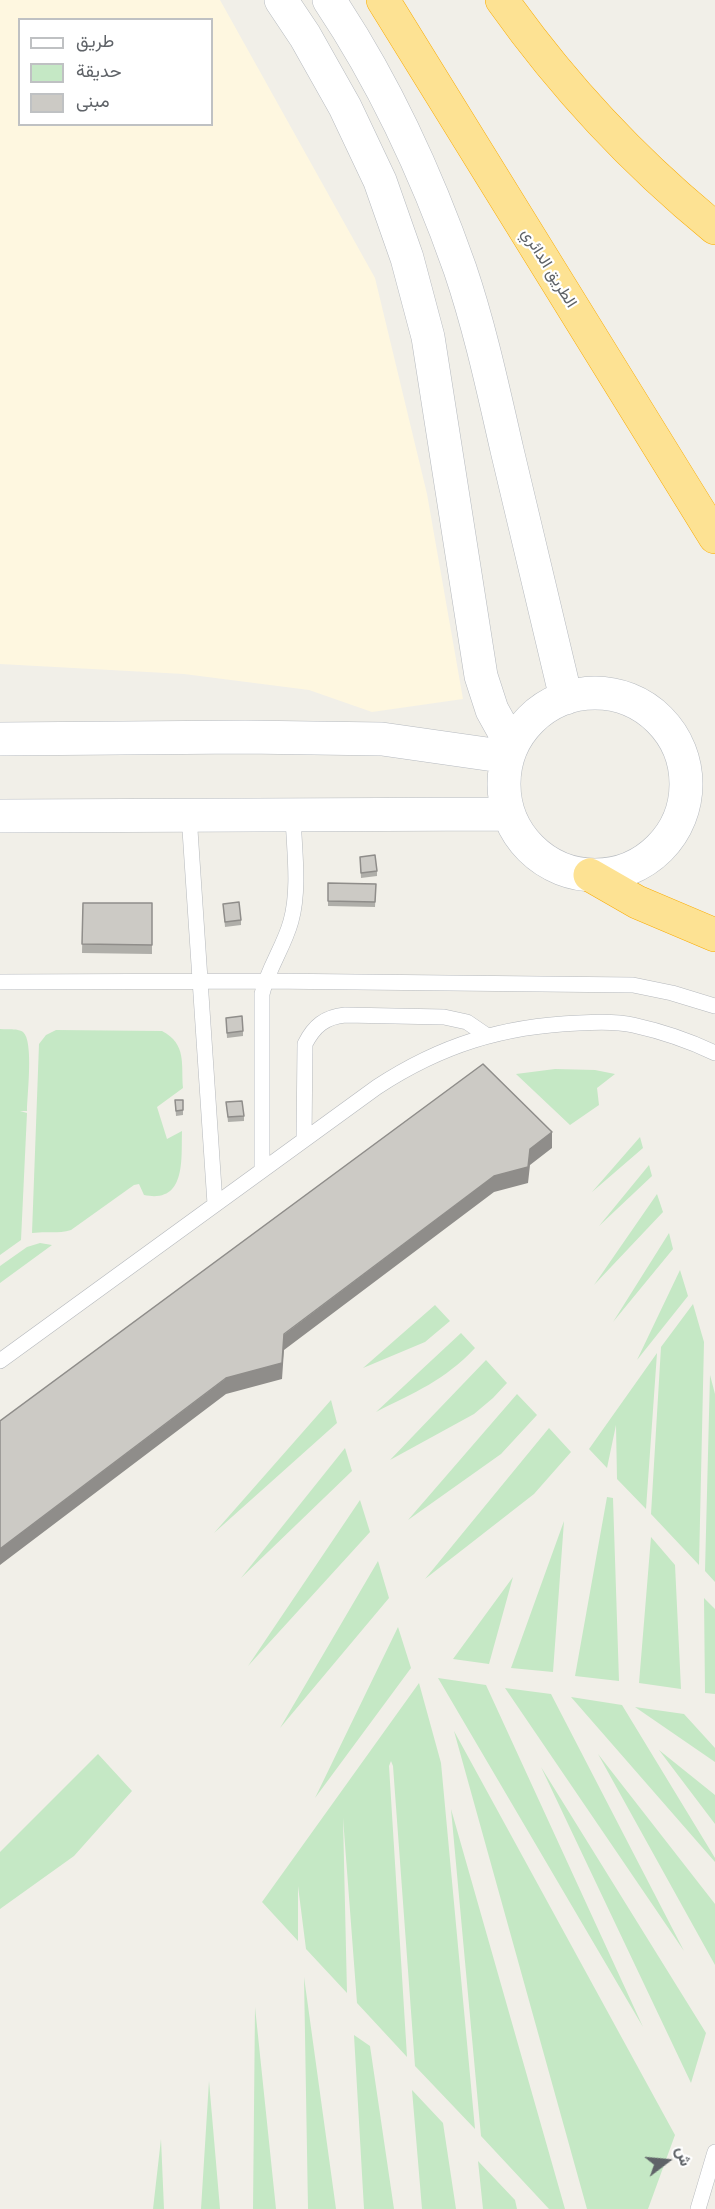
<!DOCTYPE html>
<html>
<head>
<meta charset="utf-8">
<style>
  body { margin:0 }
  #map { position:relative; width:715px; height:2209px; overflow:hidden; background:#f1efe8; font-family:Mulish,Vazirmatn,sans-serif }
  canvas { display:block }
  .legend { position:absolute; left:18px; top:18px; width:195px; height:108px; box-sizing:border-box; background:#fff; border:2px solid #bfc1c3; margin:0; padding:8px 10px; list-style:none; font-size:18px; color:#5f6368 }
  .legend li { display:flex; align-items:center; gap:12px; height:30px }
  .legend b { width:30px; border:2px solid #bfc1c3 }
  .north { position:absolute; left:637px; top:2131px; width:60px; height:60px; -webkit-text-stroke:4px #fff; paint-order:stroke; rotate:74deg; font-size:16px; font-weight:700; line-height:24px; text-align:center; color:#5f6368 }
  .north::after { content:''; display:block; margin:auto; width:21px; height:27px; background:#5f6368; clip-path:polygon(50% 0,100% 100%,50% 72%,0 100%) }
</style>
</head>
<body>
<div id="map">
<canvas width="715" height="2209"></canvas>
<ul class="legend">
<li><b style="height:8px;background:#fff"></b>طريق</li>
<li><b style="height:16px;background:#c5e8c5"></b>حديقة</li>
<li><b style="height:16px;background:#cccac5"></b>مبنى</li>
</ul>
<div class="north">ش</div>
</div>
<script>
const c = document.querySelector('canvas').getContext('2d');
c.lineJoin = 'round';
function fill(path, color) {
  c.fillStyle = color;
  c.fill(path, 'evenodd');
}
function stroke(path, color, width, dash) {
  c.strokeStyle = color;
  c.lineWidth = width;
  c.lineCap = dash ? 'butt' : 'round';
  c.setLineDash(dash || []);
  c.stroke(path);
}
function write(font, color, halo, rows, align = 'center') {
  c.font = font + ' Mulish,Vazirmatn,sans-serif';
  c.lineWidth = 4.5;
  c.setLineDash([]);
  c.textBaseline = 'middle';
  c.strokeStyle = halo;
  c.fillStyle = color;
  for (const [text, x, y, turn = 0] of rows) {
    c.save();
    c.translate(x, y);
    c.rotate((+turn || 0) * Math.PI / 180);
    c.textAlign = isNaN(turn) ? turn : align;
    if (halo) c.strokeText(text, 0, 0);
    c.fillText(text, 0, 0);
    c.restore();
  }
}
fill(new Path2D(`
  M 0,0 L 220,0 L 375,278 L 427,494 L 463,699 L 372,712 L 309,690 L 184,674 L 0,664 ZM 20,20 L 212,20 L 212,124 L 20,124 Z`), '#fef7e0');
fill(new Path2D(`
  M 0,1029 C 7,1030 17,1028 23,1032 C 34,1041 27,1096 27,1111 L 20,1111 L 27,1113 L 21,1240 L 0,1255 Z
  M 56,1030 L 162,1031 C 187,1044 181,1064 183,1088 L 157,1107 L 167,1139 L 182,1131 C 181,1158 187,1204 144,1195 L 139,1184 L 134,1185 L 71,1230 C 58,1234 46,1231 32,1233 L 39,1044 L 46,1035 Z
  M 555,1069 L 595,1070 L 615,1074 L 597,1088 L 599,1105 L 570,1125 L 516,1074 Z
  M 640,1137 L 643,1148 L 592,1192 Z
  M 649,1165 L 652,1176 L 599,1226 Z
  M 657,1194 L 663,1212 L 594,1285 Z
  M 669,1233 L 673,1249 L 613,1322 Z
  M 40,1243 L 52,1245 L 0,1283 L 0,1266 L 27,1247 Z
  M 680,1270 L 688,1296 L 637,1360 Z
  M 693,1304 L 704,1342 L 699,1565 L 651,1514 L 661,1347 Z
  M 435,1305 L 450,1321 L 425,1342 L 363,1368 Z
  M 461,1333 L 475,1348 C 444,1381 415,1392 376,1412 Z
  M 657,1353 L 646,1509 L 617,1479 L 616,1425 L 607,1468 L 589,1449 Z
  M 486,1360 L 507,1383 L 493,1398 L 474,1414 L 390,1460 Z
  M 710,1375 L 715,1394 L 715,1582 L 705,1571 Z
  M 517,1394 L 537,1415 L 501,1454 L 408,1520 Z
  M 331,1400 L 337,1423 L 214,1533 Z
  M 549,1428 L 571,1452 L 534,1494 L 425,1579 Z
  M 345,1448 L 352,1471 L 241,1578 Z
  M 607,1497 L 613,1498 L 619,1681 L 575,1676 Z
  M 360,1500 L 370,1532 L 248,1666 Z
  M 564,1521 L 553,1672 L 511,1668 Z
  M 651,1537 L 675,1565 L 681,1689 L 639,1683 Z
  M 378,1561 L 389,1598 L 280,1728 Z
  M 513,1577 L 489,1664 L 453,1659 Z
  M 704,1598 L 715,1609 L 715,1694 L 705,1693 Z
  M 398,1627 L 411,1668 L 315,1798 Z
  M 438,1678 L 486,1685 L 643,2027 Z
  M 419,1683 L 441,1763 L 475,2129 L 415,2066 L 393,1766 L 391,1761 L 389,1766 L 407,2057 L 357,2003 L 343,1818 L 347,1993 L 306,1949 L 298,1886 L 298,1941 L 262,1902 Z
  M 505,1688 L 551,1694 L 684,1951 Z
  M 571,1697 L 622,1705 L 715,1858 L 715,1862 Z
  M 635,1707 L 684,1714 L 715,1748 L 715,1762 Z
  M 454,1731 L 675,2135 L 648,2209 L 587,2209 Z
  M 659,1750 L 715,1795 L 715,1824 Z
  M 98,1754 L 132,1791 L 74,1856 L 0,1909 L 0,1852 Z
  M 598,1754 L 715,1904 L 715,1965 Z
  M 541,1767 L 706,2033 L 691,2083 Z
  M 451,1809 L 565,2209 L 549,2209 L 481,2136 Z
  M 304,1977 L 336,2209 L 308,2209 Z
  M 255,2007 L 276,2209 L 253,2209 Z
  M 354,2035 L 370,2046 L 394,2209 L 364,2209 Z
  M 209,2081 L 220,2209 L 201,2209 Z
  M 412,2090 L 443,2123 L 456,2209 L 422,2209 Z
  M 161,2139 L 164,2209 L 153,2209 Z
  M 478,2161 L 515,2200 L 517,2209 L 483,2209 Z`), '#c5e8c5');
const lane = new Path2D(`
  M 189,815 L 215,1204
  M 0,982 L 265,981 L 633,985 L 672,993 L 715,1006
  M 304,1140 L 305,1044 C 314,1026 325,1017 345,1015 L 444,1017 L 467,1022 L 486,1035
  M 262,1170 L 262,994 C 268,968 284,947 291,921 C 300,888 294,849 293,815
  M 0,1361 L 377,1087 C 441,1045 503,1026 579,1023 C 596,1022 616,1021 633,1025 C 660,1031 690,1041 715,1053
  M 698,2209 L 715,2152`);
const secondary = new Path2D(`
  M 281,0 L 305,36 L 345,107 L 380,181 L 407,258 L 428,337 L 481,676 L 492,710 L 512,746
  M 329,0 C 384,82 427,175 460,269 C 480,328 493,389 507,450 C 527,532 546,615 566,698
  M504 784a91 91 0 1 1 182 0a91 91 0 1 1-182 0Z
  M 0,739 L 245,737 L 382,739 L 508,757
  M 0,816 L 509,814`);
const highway = new Path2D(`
  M 383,0 L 715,537
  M 502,0 C 563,86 634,162 715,228
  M 590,875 L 637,902 L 715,935`);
stroke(lane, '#b5b8bc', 16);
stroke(secondary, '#b6babf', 34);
stroke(highway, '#f9ab00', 34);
stroke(lane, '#fff', 15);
stroke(secondary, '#fff', 33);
stroke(highway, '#fde293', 33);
fill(new Path2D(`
  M 360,857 L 377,871 L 377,876 L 361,878 Z
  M 328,883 L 376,884 L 375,907 L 328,906 Z
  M 83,903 L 152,903 L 152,954 L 82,953 Z
  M 223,904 L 241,920 L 241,925 L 225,927 Z
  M 226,1018 L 243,1031 L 243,1036 L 227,1038 Z
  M 175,1100 L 183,1100 L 183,1115 L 176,1116 Z
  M 226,1102 L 244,1116 L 244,1121 L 228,1122 Z`), '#afaea9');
fill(new Path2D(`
  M 552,1132 L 552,1148 L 530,1165 L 528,1183 L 494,1192 L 284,1350 L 282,1379 L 226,1394 L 0,1565 L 0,1549 Z`), '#8f8d8a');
const building = new Path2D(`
  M 375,855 L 377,871 L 361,873 L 360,857 Z
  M 328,883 L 376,884 L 375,902 L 328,901 Z
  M 239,902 L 241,920 L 225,922 L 223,904 Z
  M 83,903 L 152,903 L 152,945 L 82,944 Z
  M 242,1016 L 243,1031 L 227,1033 L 226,1018 Z
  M 483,1064 L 552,1132 L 530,1149 L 528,1167 L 494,1176 L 284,1334 L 282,1363 L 226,1378 L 0,1549 L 0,1421 Z
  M 175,1100 L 183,1100 L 183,1110 L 176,1111 Z
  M 242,1101 L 244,1116 L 228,1117 L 226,1102 Z`);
fill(building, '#cccac5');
stroke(building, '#8f8d8a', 1.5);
write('16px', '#5f6368', '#fff', [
  ["الطريق الدائري",549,268,58]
]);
</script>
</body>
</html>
